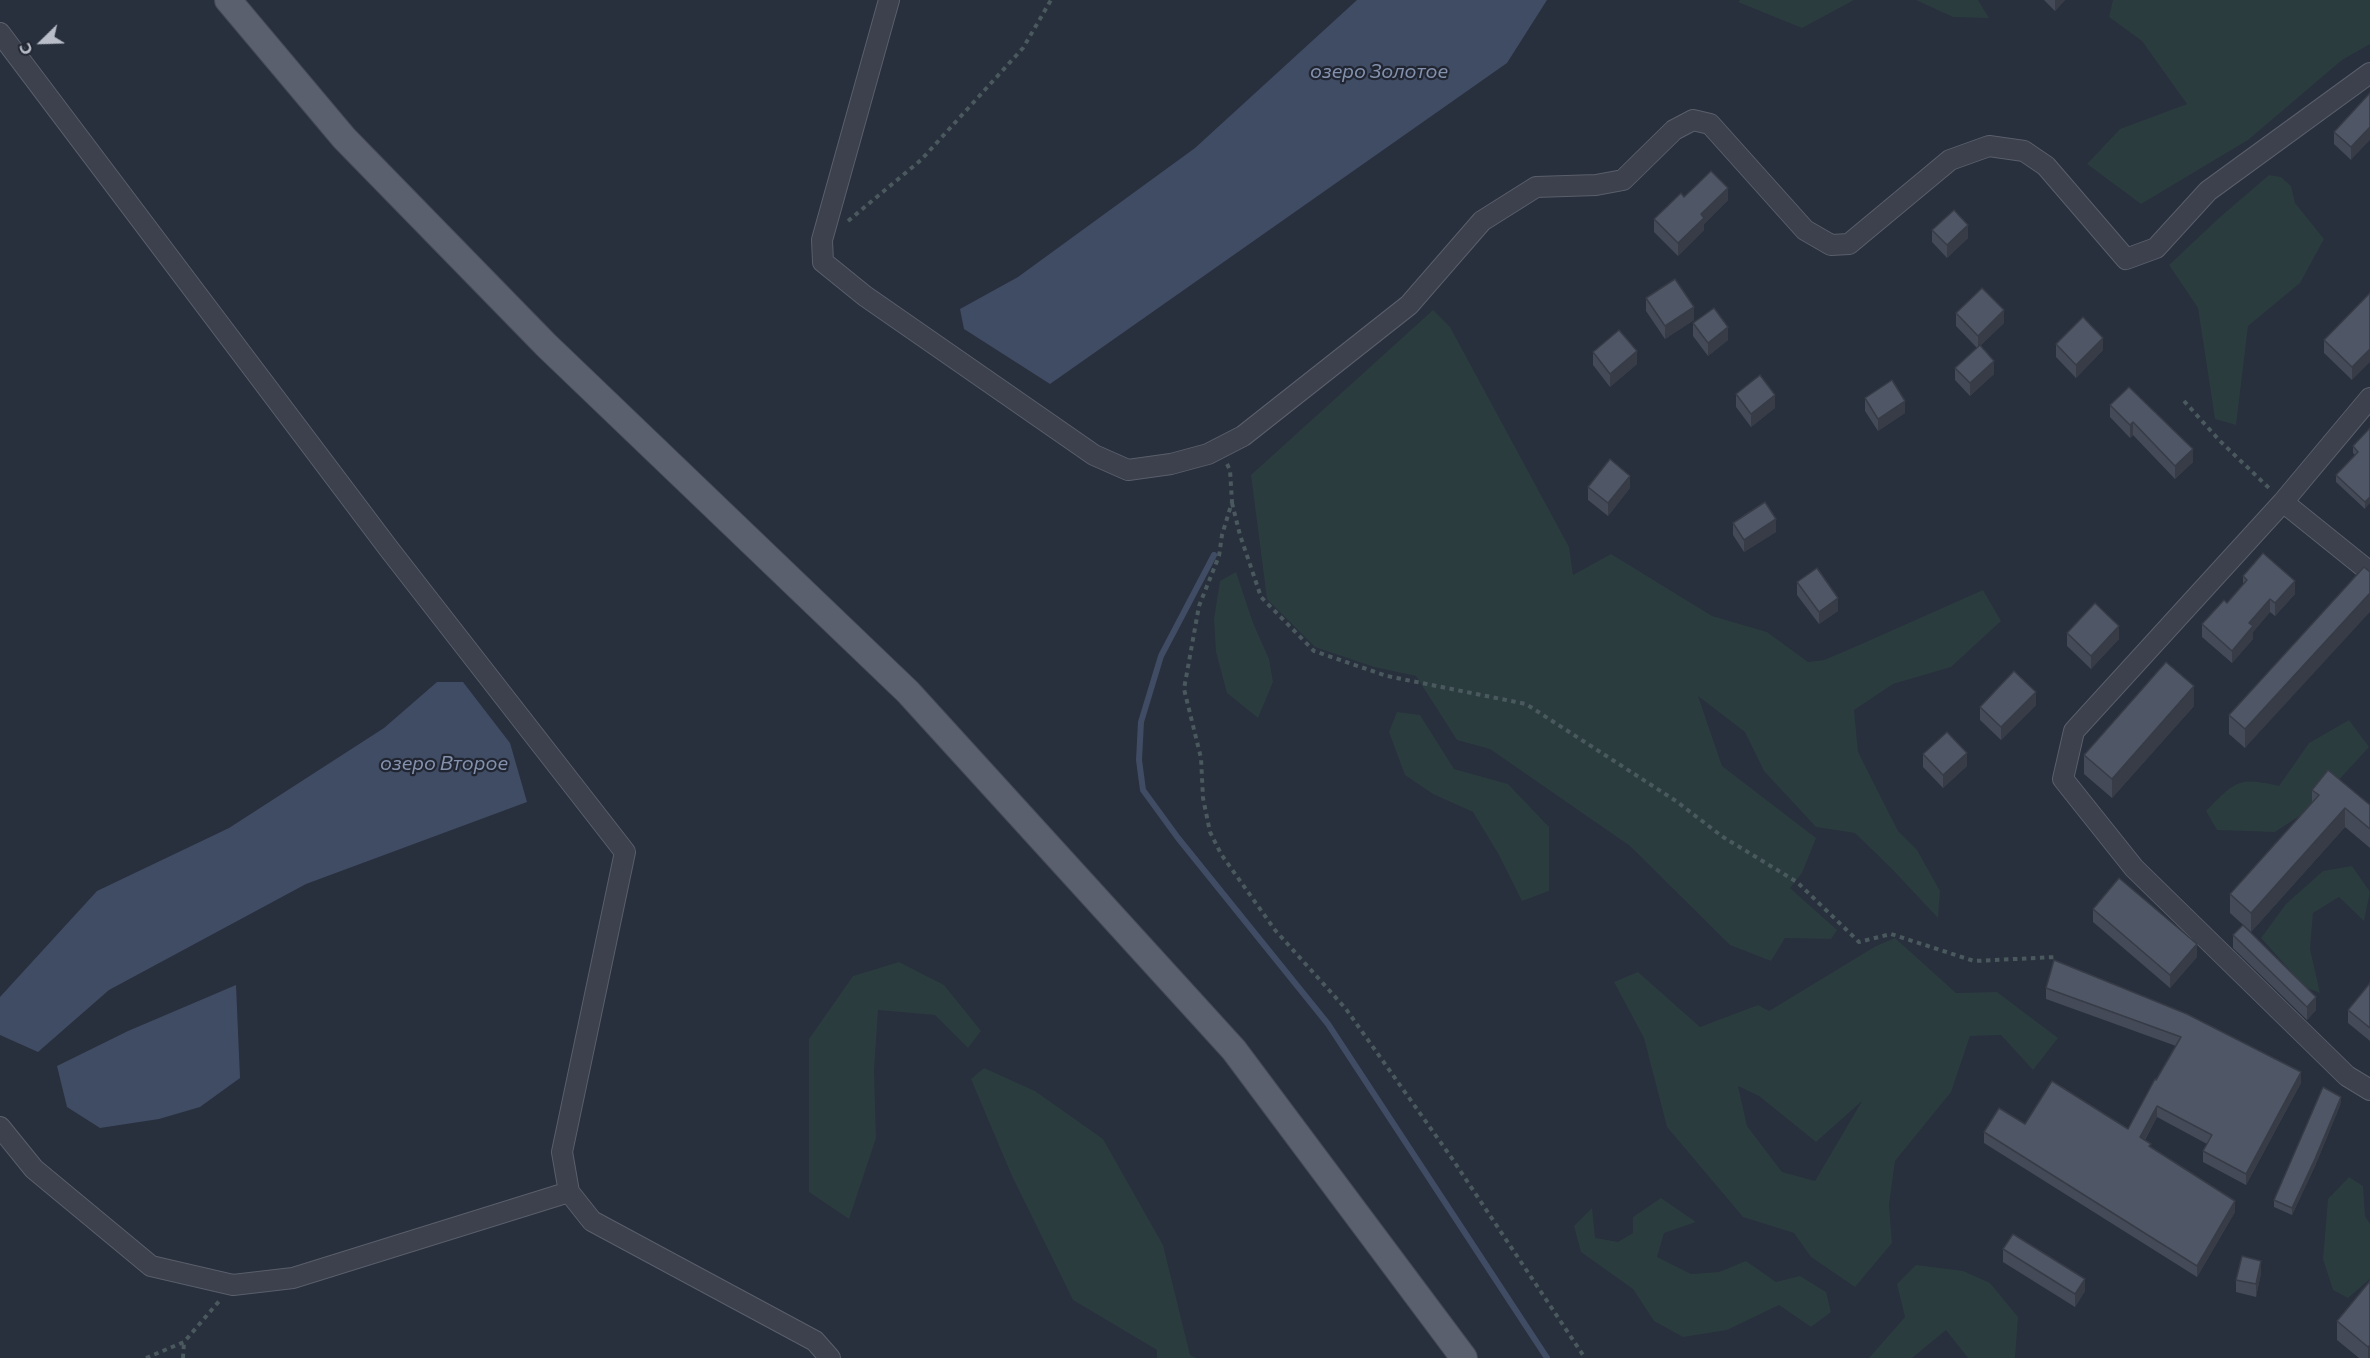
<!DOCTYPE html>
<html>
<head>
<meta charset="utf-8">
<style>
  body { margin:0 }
  #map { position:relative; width:2370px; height:1358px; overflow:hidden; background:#282f3d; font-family:Commissioner,sans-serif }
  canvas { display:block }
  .north { position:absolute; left:12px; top:12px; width:60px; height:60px; -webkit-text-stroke:4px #212632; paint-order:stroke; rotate:247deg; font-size:16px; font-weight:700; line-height:24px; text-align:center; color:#b8bdc8 }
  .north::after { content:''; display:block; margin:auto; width:21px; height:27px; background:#b8bdc8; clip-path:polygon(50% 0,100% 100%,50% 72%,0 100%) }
</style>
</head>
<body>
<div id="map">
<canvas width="2370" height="1358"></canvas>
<div class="north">С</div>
</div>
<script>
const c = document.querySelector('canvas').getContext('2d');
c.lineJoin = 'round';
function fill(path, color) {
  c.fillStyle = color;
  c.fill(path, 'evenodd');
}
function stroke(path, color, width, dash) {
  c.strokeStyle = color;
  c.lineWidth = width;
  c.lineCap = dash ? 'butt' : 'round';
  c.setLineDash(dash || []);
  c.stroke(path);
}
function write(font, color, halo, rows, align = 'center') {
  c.font = font + ' Commissioner,sans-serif';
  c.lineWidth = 4.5;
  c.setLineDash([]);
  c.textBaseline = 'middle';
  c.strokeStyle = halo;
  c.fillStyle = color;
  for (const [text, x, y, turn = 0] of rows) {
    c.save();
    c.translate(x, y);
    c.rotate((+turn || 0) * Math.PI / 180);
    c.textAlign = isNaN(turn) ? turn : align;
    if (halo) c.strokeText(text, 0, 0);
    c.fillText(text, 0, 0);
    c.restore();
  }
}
fill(new Path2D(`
  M 1740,0 L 1854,0 L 1802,28 L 1738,2 Z
  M 1916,0 L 1978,0 L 1989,18 L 1953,17 Z
  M 2113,0 L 2370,0 L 2370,44 L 2342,60 L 2248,140 L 2141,204 L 2087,164 L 2120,129 L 2187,104 L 2142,41 L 2109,17 Z
  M 2269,175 L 2281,177 L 2291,186 L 2295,203 L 2324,239 L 2300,283 L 2248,326 L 2236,425 L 2215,419 L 2198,308 L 2169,265 L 2219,218 Z
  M 1433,310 L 1450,327 L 1569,547 L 1573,575 L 1611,554 L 1712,616 L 1767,632 L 1808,662 L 1824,660 L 1857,646 L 1983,590 L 2001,621 L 1951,667 L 1893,684 L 1854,710 L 1858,752 L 1898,831 L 1917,850 L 1940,891 L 1938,918 L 1891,868 L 1855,833 L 1816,827 L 1764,771 L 1745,732 L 1698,696 L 1722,766 L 1816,838 L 1802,873 L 1790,888 L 1837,930 L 1831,939 L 1785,938 L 1771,961 L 1730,945 L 1630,846 L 1490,749 L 1457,740 L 1416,676 L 1374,667 L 1315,647 L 1267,599 L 1251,475 Z
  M 1236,572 L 1253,623 L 1269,659 L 1273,682 L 1258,718 L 1227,693 L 1216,652 L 1214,619 L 1220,581 Z
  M 1397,712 L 1420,715 L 1454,769 L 1508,784 L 1549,827 L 1549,891 L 1522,901 L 1499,855 L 1473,812 L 1433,794 L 1405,775 L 1389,732 Z
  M 2349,720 L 2369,747 L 2316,805 L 2275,832 L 2217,830 L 2206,811 C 2235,782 2237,776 2279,786 L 2309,743 Z
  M 2352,866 L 2370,892 L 2364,921 L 2339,897 L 2313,913 L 2310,949 L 2320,993 L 2305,987 L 2261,938 L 2286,904 L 2323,871 Z
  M 1895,938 L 1956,993 L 1997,992 L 2058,1038 L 2033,1070 L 2001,1035 L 1970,1036 L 1951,1092 L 1895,1161 L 1889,1205 L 1892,1243 L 1855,1287 L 1811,1257 L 1794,1233 L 1743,1217 L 1667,1127 L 1644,1038 L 1614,982 L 1638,972 L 1700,1027 L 1758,1005 L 1769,1011 L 1876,946 ZM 1738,1086 L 1759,1096 L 1816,1142 L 1862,1101 L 1815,1181 L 1782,1172 L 1747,1126 Z
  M 899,962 L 944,985 L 981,1031 L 968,1048 L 935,1015 L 878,1010 L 874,1070 L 876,1138 L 849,1219 L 809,1192 L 809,1039 L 853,976 Z
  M 984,1068 L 1035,1091 L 1103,1139 L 1163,1245 L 1190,1355 L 1196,1358 L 1157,1358 L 1157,1350 L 1073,1300 L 1012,1176 L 971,1079 Z
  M 2349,1177 L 2363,1186 L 2365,1216 L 2370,1224 L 2370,1279 L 2348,1298 L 2333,1290 L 2323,1259 L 2328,1199 Z
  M 1661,1198 L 1696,1222 L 1664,1233 L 1657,1257 L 1691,1274 L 1719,1272 L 1746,1261 L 1776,1282 L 1800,1276 L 1826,1292 L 1831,1312 L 1811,1327 L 1779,1305 L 1727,1330 L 1683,1337 L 1654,1321 L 1633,1289 L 1581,1252 L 1574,1226 L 1592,1208 L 1595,1238 L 1618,1242 L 1633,1233 L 1633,1217 Z
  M 1916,1265 L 1963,1271 L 1990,1283 L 2018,1317 L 2015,1358 L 1968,1358 L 1946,1330 L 1912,1358 L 1869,1358 L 1905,1317 L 1897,1284 Z`), '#2b3c3f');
fill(new Path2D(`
  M 1357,0 L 1547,0 L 1507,63 L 1050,384 L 964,329 L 960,309 L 1018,277 L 1195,148 Z
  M 437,682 L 463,682 L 510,743 L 527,802 L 306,884 L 109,990 L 38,1052 L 0,1035 L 0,997 L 97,891 L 229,828 L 384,728 Z
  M 236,985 L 240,1078 L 200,1107 L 159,1119 L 100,1128 L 67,1107 L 57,1066 L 128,1031 Z`), '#404c64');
stroke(new Path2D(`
  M 1214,555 L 1161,656 L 1141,722 L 1139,760 L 1143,790 L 1178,838 L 1328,1024 L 1547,1358`), '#404c64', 6);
const minor = new Path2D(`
  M 889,0 L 822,240 L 823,262 L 865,296 L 1094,455 L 1128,470 L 1171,464 L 1208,454 L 1243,436 L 1409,305 L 1482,221 L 1536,187 L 1596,185 L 1623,180 L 1674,130 L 1693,120 L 1710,124 L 1805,230 L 1831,245 L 1849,244 L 1950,160 L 1989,146 L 2024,151 L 2046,166 L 2126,259 L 2156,248 L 2208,191 L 2370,73
  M 0,33 L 389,549 L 625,852 L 562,1152 L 569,1192 L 592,1221 L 815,1341 L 830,1358
  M 2370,398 L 2283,502 L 2074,731 L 2063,779 L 2134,868 L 2347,1076 L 2370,1090
  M 2283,502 L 2370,572
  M 0,1127 L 34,1169 L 151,1266 L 233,1285 L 293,1278 L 569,1192`);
const major = new Path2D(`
  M 228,0 L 344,138 L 546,345 L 908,692 L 1234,1050 L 1464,1358`);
stroke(minor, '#5a5f6b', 22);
stroke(major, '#454a56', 28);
stroke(new Path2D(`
  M 848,221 L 921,160 L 1023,48 L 1051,0
  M 2184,401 L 2220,441 L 2270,489
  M 1227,464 L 1230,470 L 1232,502 L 1222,535 L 1219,556 L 1199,606 L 1184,689 L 1201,758 L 1203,798 L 1210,832 L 1221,854 L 1275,930 L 1346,1009 L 1451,1157 L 1585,1358
  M 1232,503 L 1240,535 L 1261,597 L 1314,651 L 1387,676 L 1526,704 L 1676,801 L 1723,837 L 1797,882 L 1859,942 L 1891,934 L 1974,961 L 2056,957
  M 146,1358 L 184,1342 L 221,1299
  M 183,1358 L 184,1342`), '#4a595d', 4, [4.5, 4.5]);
stroke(minor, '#3c414d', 20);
stroke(major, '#5a606d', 26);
fill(new Path2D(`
  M 2044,0 L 2065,0 L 2055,11 Z
  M 2370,93 L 2351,160 L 2334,144 L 2334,132 Z
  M 1684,197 L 1728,200 L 1704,224 L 1704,230 L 1678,256 L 1654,232 L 1654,219 Z
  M 1932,230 L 1968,238 L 1947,258 L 1932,242 Z
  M 2370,293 L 2352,380 L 2324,353 L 2324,340 Z
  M 1646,298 L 1694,320 L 1665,339 L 1646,311 Z
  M 1956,313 L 2004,323 L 1980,346 L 1994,374 L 1970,396 L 1955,380 L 1955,368 L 1977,348 L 1956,326 Z
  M 1693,323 L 1728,340 L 1708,356 L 1693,336 Z
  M 2056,344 L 2103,350 L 2076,378 L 2056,357 Z
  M 1593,352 L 1637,364 L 1610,387 L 1593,365 Z
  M 1736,394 L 1775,408 L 1751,427 L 1736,407 Z
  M 1865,398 L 1905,413 L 1878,431 L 1865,411 Z
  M 2110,405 L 2193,462 L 2175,479 L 2133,435 L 2130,438 L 2110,417 Z
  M 2370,428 L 2365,509 L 2336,482 L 2336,475 L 2355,455 L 2353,453 L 2353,446 Z
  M 1588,487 L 1630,488 L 1608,516 L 1588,500 Z
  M 1733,523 L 1776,532 L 1744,552 L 1733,535 Z
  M 2364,567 L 2245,748 L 2229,734 L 2229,715 Z
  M 2243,576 L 2295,594 L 2275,616 L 2270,612 L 2253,632 L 2253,639 L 2232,663 L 2202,637 L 2202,624 L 2227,603 L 2243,585 Z
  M 1797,582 L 1838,611 L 1819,624 L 1797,595 Z
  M 2067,633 L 2119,639 L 2091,669 L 2067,646 Z
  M 2036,705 L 2001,740 L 1980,720 L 1980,707 Z
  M 2194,706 L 2112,798 L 2084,774 L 2084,755 Z
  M 1923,754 L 1967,766 L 1943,788 L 1923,767 Z
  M 2312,790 L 2370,805 L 2370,848 L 2345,827 L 2251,932 L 2230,913 L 2230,894 L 2312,803 Z
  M 2093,909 L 2197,957 L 2170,988 L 2093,922 Z
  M 2233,935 L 2316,1010 L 2307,1020 L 2233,948 Z
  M 2054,960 L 2301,1083 L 2246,1185 L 2203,1162 L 2203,1151 L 2207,1144 L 2157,1117 L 2145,1140 L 2151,1147 L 2235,1212 L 2197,1277 L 1984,1143 L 1984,1132 L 2025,1124 L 2128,1129 L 2176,1046 L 2046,999 L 2046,988 Z
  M 2370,983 L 2370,1041 L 2348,1023 L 2348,1010 Z
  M 2341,1103 L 2315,1166 L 2292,1215 L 2274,1207 L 2274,1200 Z
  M 2003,1249 L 2085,1291 L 2075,1307 L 2003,1262 Z
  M 2261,1273 L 2256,1297 L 2236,1292 L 2236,1280 Z
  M 2370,1281 L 2370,1358 L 2359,1358 L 2337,1340 L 2337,1321 Z`), '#444a57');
fill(new Path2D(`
  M 2055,0 L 2065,0 L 2055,11 Z
  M 2370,127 L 2370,140 L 2351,160 L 2351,147 Z
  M 1728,188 L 1728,200 L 1704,224 L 1704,230 L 1678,256 L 1678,243 L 1701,214 Z
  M 1968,225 L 1968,238 L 1947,258 L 1947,245 Z
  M 1694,307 L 1694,320 L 1665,339 L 1665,326 Z
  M 2004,310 L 2004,323 L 1978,348 L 1978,336 Z
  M 1728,327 L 1728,340 L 1708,356 L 1708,343 Z
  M 2103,338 L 2103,350 L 2076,378 L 2076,365 Z
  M 2370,349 L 2370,362 L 2352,380 L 2352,367 Z
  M 1637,351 L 1637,364 L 1610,387 L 1610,374 Z
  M 1994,361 L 1994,374 L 1970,396 L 1970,383 Z
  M 1775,395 L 1775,408 L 1751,427 L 1751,414 Z
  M 1905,401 L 1905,413 L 1878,431 L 1878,419 Z
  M 2133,422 L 2133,435 L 2130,438 L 2130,425 Z
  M 2193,449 L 2193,462 L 2175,479 L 2175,466 Z
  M 1630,476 L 1630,488 L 1608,516 L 1608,503 Z
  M 2370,497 L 2370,503 L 2365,509 L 2365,502 Z
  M 1776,519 L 1776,532 L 1744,552 L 1744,540 Z
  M 2295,581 L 2295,594 L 2275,616 L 2275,603 Z
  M 2370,593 L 2370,612 L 2245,748 L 2245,729 Z
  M 1838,598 L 1838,611 L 1819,624 L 1819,612 Z
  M 2270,599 L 2270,612 L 2253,632 L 2253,639 L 2232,663 L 2232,651 L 2249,623 Z
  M 2119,626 L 2119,639 L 2091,669 L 2091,656 Z
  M 2194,686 L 2194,706 L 2112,798 L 2112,779 Z
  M 2036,692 L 2036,705 L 2001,740 L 2001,727 Z
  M 1967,753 L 1967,766 L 1943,788 L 1943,775 Z
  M 2345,808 L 2345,827 L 2251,932 L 2251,913 Z
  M 2197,944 L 2197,957 L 2170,988 L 2170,975 Z
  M 2316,997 L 2316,1010 L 2307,1020 L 2307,1007 Z
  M 2301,1072 L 2301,1083 L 2246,1185 L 2246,1174 Z
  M 2341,1097 L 2341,1103 L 2315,1166 L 2292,1215 L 2292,1208 Z
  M 2157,1106 L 2157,1117 L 2140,1148 L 2140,1137 Z
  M 2235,1201 L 2235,1212 L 2197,1277 L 2197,1266 Z
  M 2261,1261 L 2261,1273 L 2256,1297 L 2256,1284 Z
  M 2085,1279 L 2085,1291 L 2075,1307 L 2075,1294 Z
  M 2370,1345 L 2370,1358 L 2368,1358 L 2368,1347 Z`), '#373c47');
const building = new Path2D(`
  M 2370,93 L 2370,127 L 2351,147 L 2334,132 Z
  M 1711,171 L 1728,188 L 1701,214 L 1704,218 L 1678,243 L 1654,219 L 1681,193 L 1684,197 Z
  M 1954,210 L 1968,225 L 1947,245 L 1932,230 Z
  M 1675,279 L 1694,307 L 1665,326 L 1646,298 Z
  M 1982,288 L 2004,310 L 1978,336 L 1956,313 Z
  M 2370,293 L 2370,349 L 2352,367 L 2324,340 Z
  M 1714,308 L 1728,327 L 1708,343 L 1693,323 Z
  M 2083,317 L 2103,338 L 2076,365 L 2056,344 Z
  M 1619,330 L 1637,351 L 1610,374 L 1593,352 Z
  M 1980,345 L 1994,361 L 1970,383 L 1955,368 Z
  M 1760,375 L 1775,395 L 1751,414 L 1736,394 Z
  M 1892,380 L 1905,401 L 1878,419 L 1865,398 Z
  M 2129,387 L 2193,449 L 2175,466 L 2133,422 L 2130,425 L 2110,405 Z
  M 2370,428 L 2370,497 L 2365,502 L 2336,475 L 2358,452 L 2353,446 Z
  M 1610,459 L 1630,476 L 1608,503 L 1588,487 Z
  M 1765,502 L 1776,519 L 1744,540 L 1733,523 Z
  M 2263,553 L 2295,581 L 2275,603 L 2270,599 L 2249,623 L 2253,626 L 2232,651 L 2202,624 L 2224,600 L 2227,603 L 2247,580 L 2243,576 Z
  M 2364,567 L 2370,572 L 2370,593 L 2245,729 L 2229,715 Z
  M 1817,568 L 1838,598 L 1819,612 L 1797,582 Z
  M 2095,603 L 2119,626 L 2091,656 L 2067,633 Z
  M 2166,662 L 2194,686 L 2112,779 L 2084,755 Z
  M 2014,671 L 2036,692 L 2001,727 L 1980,707 Z
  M 1947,732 L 1967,753 L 1943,775 L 1923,754 Z
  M 2328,770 L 2370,805 L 2370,829 L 2345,808 L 2251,913 L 2230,894 L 2319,795 L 2312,790 Z
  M 2119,878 L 2197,944 L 2170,975 L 2093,909 Z
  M 2243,925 L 2316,997 L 2307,1007 L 2233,935 Z
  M 2054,960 L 2187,1014 L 2301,1072 L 2246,1174 L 2203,1151 L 2212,1135 L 2157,1106 L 2140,1137 L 2151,1144 L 2149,1146 L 2235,1201 L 2197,1266 L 1984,1132 L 1999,1108 L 2025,1124 L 2052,1081 L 2128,1129 L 2155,1079 L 2156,1080 L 2181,1037 L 2046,988 Z
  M 2370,983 L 2370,1028 L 2348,1010 Z
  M 2323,1087 L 2341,1097 L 2315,1159 L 2292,1208 L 2274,1200 Z
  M 2013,1234 L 2085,1279 L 2075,1294 L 2003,1249 Z
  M 2242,1256 L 2261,1261 L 2256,1284 L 2236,1280 Z
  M 2370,1281 L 2370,1345 L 2368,1347 L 2337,1321 Z`);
fill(building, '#4f5665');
stroke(building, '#373c47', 1.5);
write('italic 20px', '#8391ac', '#212632', [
  ["озеро Золотое",1379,71],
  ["озеро Второе",444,763]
]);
</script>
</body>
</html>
